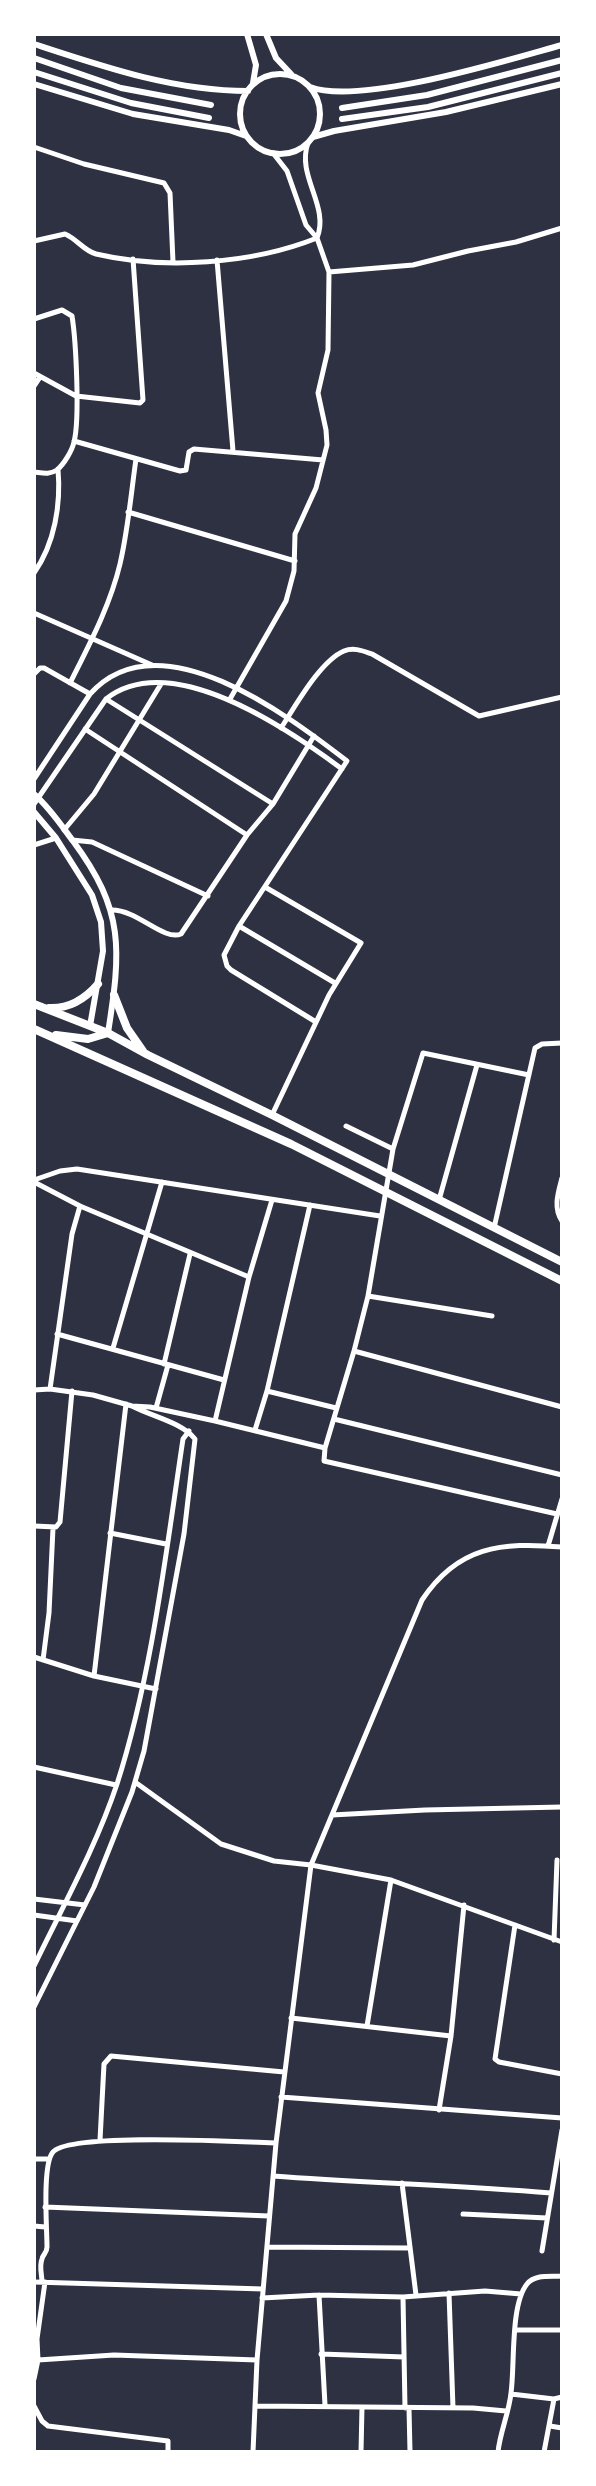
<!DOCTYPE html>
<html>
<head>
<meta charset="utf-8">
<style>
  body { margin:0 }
  #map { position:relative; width:596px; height:2486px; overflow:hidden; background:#2d3142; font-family:"Fira Sans",sans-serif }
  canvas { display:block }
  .frame { position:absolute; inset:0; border:36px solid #fff; pointer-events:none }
</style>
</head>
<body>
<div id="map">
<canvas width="596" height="2486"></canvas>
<div class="frame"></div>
</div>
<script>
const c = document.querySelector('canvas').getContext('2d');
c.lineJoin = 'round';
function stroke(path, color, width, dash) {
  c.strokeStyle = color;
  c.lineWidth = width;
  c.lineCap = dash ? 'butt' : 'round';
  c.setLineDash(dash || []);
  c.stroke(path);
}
stroke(new Path2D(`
  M 308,143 C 296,176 330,206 317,238
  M 34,147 L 84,164 L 164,183 L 170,193 L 173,262
  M 34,241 L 65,234 C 77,239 84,251 96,254 C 164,270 252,264 317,238
  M 217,260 L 233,451
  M 329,272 L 413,265 L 468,251 L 516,242 L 562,228
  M 34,319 L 62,310 L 72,316 C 76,341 80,419 74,442 C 72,451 64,464 57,470 C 49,475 43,473 34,472
  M 34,373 L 76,396 L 140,403 L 143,400 L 133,259
  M 34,386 L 40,377
  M 74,441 L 180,471 L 186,470 L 189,452 L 194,449 L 323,460
  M 128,512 L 295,561
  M 34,573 C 55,543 61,504 58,469
  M 34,613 L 152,665
  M 34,674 L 40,668 L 44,668 L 90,694
  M 70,683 C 89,645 110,606 120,564 C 128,530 131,494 136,459
  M 106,699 L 273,804
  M 230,699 L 286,601 L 294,571 L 295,534 L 316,488 L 327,445 L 326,430 L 318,393 L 328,350 L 329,272 L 317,238 L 306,225 L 287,171 L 273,153
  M 281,728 C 295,707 320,661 344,651 C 354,647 363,651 372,654 L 479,716 L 562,697
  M 85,729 L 247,835
  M 34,779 L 90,694 C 159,617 287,715 347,761 L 239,926 L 224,955 L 227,966 L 231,970 L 316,1022
  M 34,804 L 106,699 C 171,648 288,729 342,769
  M 64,830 L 94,794 L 161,684
  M 72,840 L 92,842 L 208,896
  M 34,845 L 56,838
  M 265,887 L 361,943 L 329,995 L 272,1115
  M 112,910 C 138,910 163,941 181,934 L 247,835 L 273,804 L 314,736
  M 239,926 L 335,983
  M 529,1075 L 423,1053 L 393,1149 L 368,1296 L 354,1351 L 325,1448 L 324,1461 L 557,1514
  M 346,1126 L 393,1149
  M 562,1178 C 558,1193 553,1208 562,1221
  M 34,1180 L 60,1171 L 77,1169 L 380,1216
  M 34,1182 L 80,1206 L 249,1277
  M 439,1200 L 477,1065
  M 494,1228 L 535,1048 L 542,1044 L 562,1043
  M 368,1296 L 492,1316
  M 57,1334 L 224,1380
  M 113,1348 L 162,1182
  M 354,1351 L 562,1407
  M 164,1364 L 190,1254
  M 50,1389 L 72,1234 L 80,1206
  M 34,1390 L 50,1389 L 93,1395 L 132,1406 L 150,1407 L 215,1421 L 325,1448
  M 267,1391 L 336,1408
  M 156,1408 L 168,1365
  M 334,1419 L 562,1475
  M 215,1421 L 249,1277 L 272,1200
  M 255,1430 L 267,1391 L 310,1205
  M 34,1526 L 56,1527 L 60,1522 L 72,1391
  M 110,1533 L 166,1544
  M 548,1546 L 562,1499
  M 34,1657 L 94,1676 L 156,1689
  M 43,1660 L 49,1613 L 53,1528
  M 94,1676 L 126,1404
  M 34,1767 L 116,1785
  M 135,1782 L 221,1844 L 274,1861 L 311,1865 L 391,1880 L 562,1942
  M 332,1815 L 425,1810 L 562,1807
  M 34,1899 L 85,1905
  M 34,1915 L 77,1921
  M 515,1925 L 495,2059 L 499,2062 L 562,2074
  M 554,1940 L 557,1860
  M 34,1966 C 63,1906 96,1847 117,1784 C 152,1675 166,1552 183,1439 L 189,1431
  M 34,2007 L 94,1887 L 132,1792 L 144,1751 L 184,1534 L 195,1439 C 181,1422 153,1417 132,1406
  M 291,2018 L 451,2036
  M 367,2026 L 391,1880
  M 281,2097 L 562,2118
  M 439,2110 L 451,2036 L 464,1905
  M 100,2140 L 104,2064 L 111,2056 L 284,2072
  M 34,2159 L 48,2159
  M 273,2176 C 366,2183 459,2185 551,2193
  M 402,2183 L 416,2295
  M 45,2207 L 269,2216
  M 463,2214 L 547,2218
  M 34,2226 L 45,2227
  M 267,2247 L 410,2248
  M 542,2251 L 562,2130
  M 34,2282 L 263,2289
  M 42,2282 C 42,2275 39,2266 42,2259 C 43,2254 47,2253 47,2247 C 47,2229 42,2164 53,2152 C 70,2132 242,2142 276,2143
  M 449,2293 L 453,2408
  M 319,2295 L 325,2405
  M 403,2297 L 405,2408
  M 262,2298 L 319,2295 L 403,2297 L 485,2291 L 521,2294
  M 516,2330 L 562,2330
  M 34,2338 L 37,2339 L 45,2282
  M 321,2354 L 404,2357
  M 38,2360 L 114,2355 L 257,2360
  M 34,2379 L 38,2360 L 37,2339
  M 511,2394 L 554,2399 L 562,2397
  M 34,2406 L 42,2421 L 48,2426 L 168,2441 L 168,2452
  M 256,2406 L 473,2408 L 506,2411
  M 409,2408 L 410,2452
  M 550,2426 L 562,2428
  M 253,2452 L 257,2360 L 276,2143 L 311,1865 L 422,1600 C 458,1546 501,1542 562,1547
  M 361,2452 L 362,2407
  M 498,2452 C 500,2432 509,2413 511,2393 C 515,2366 510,2305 527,2284 C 535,2274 550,2277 562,2276
  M 544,2452 L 554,2399`), '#fff', 5);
stroke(new Path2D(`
  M 247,34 L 256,65 L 253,83
  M 266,34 L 276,58 L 291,74
  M 34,44 C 104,67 174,91 248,91
  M 34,58 L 121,88 L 211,105
  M 34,72 L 131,103 L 209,118
  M240 114a40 40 0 1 1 80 0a40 40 0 1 1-80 0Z
  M 34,84 L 133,114 L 229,130 L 246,136
  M 310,87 C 360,106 507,60 562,45
  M 342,108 L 427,95 L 562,60
  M 342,119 L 428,107 L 562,73
  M 313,137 L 334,131 L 446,112 L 562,84
  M 34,794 C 50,808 61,825 73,841 C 125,911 121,950 108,1033
  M 34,812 L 56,838 L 92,895 L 101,922 L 103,951 L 90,1026`), '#fff', 6);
stroke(new Path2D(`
  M 114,995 L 127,1028 L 143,1051
  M 34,1004 L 108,1033 L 148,1055 L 272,1115 L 562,1262
  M 49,1008 C 70,1009 85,999 98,984
  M 34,1029 L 291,1144 L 562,1281
  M 56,1035 L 88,1039 L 108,1033`), '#fff', 8);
</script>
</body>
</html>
